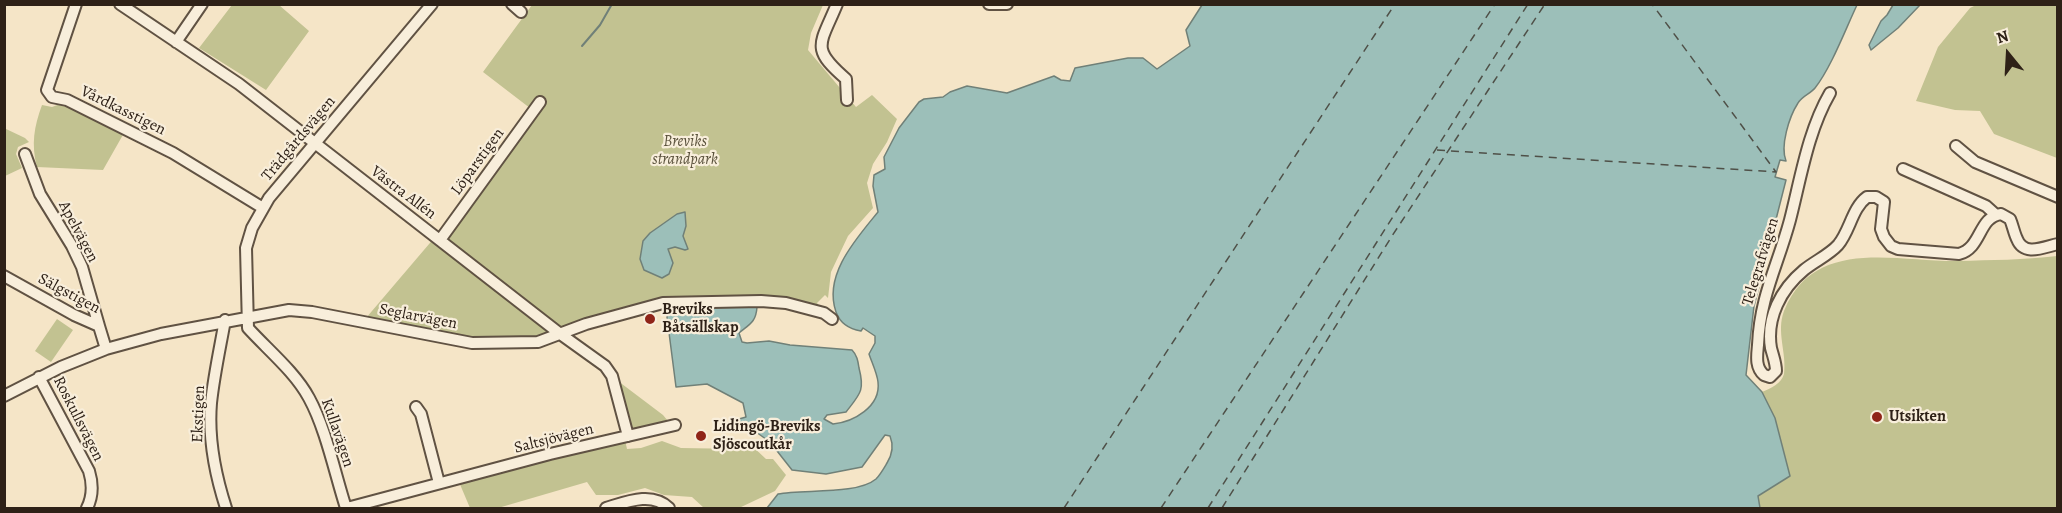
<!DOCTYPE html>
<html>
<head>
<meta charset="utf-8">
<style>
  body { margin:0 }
  #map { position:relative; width:2062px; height:513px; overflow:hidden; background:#f5e5c7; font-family:Alegreya,serif }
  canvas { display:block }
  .frame { position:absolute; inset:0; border:6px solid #2e2117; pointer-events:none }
  .north { position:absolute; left:1978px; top:24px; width:60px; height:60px; -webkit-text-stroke:4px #f8eedb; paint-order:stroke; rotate:342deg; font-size:16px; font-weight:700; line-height:24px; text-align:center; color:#2e2117 }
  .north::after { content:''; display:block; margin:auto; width:21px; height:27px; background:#2e2117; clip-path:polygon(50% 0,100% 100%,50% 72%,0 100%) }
</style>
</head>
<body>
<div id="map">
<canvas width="2062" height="513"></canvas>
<div class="frame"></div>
<div class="north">N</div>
</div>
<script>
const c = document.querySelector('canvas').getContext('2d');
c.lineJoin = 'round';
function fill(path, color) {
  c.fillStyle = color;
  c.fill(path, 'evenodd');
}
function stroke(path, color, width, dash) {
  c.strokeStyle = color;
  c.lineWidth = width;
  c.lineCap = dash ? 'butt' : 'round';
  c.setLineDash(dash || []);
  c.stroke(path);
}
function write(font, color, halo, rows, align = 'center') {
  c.font = font + ' Alegreya,serif';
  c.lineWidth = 4.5;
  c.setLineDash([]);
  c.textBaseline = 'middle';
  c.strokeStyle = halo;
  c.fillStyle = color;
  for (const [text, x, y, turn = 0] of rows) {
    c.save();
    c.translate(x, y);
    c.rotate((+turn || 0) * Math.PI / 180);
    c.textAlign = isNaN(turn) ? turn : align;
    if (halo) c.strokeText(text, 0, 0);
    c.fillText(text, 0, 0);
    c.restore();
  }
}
fill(new Path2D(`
  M 232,5 L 279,5 L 309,31 L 266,90 L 199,48 Z
  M 532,5 L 823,5 L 811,33 L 808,50 L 856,107 L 872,95 L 897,119 L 887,142 L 873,164 L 867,183 L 873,208 L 848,236 L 831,272 L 828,298 L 825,295 L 817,303 L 820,307 L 672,298 L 539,338 L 469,339 L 366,318 L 539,115 L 483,72 Z
  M 1976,5 L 2057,5 L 2057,158 L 1994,134 L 1980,111 L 1955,110 L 1916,101 L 1938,47 L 1970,8 Z
  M 60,104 L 69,104 L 124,133 L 103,170 L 37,167 C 31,144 34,127 42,105 L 52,107 Z
  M 4,128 L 25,138 L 29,142 L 18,147 L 16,154 L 22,168 L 5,176 Z
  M 2057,256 L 2057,508 L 1760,508 L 1758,496 L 1790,476 L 1775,418 L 1762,392 C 1771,388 1781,384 1784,374 C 1787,353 1776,332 1784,311 C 1814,236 1896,262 1958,261 C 1991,260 2024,260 2057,256 Z
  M 57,319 L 73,330 L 51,362 L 35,351 Z
  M 618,381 L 663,415 L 668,421 L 667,423 L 631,431 Z
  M 625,440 L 627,449 L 641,448 L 662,441 L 681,448 L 743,449 L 750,444 L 766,459 L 773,459 L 786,475 L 775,491 L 739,508 L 704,508 L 692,497 L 664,495 L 645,488 L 618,495 L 596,495 L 587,482 L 498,508 L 470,508 L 459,482 Z`), '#c2c291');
const water = new Path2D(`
  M 1202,5 L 1857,5 C 1846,28 1831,68 1815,88 C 1810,94 1802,96 1798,103 C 1789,117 1780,146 1786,161 L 1780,160 L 1775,177 L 1786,180 L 1754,306 L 1746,375 L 1762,392 L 1775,418 L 1790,476 L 1758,496 L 1760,508 L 767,508 L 778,494 C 803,489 857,495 876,479 C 880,475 884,468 887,463 C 892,455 894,446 890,436 L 885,435 L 862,467 L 826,474 L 792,470 L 770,442 L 756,432 L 740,425 L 739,419 L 746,417 L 743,403 L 707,384 L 676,387 L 667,317 L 670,312 L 678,307 L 757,307 C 756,322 750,324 739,333 L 742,342 L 747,343 L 769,341 L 790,345 L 852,350 C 857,355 858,361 859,368 C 865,391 860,394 846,412 L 827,415 L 824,419 L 833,424 C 853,422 881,407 878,382 C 877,373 872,363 869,354 L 875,343 L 875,336 L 863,328 L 861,331 C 849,329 840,323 836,312 C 823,275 856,239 878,212 L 873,186 L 874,175 L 885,169 L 884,157 L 899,128 L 919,102 L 924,99 L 943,97 L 950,92 L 967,86 L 1007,93 L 1054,76 L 1061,80 L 1070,81 L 1075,68 L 1128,58 L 1143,58 L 1157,69 L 1190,46 L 1186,30 Z
  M 1893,5 L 1920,5 L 1898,28 L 1871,50 L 1869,45 L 1881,21 L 1887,15 Z
  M 685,212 L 686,226 L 683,236 L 688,249 L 685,250 L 675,247 L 668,249 L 673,263 L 669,274 L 662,278 L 644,270 L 640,259 L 643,241 L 650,233 L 677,214 Z`);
fill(water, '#9cbfb9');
stroke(water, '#708078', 1.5);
stroke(new Path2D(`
  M 582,46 L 600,25 L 612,4`), '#708078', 2);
stroke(new Path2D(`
  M 1437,150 L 1776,172 L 1652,4
  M 1064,508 L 1395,4
  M 1161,508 L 1495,4
  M 1208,508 L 1528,4
  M 1222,508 L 1392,236 L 1545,4`), '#4f5048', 1.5, [8, 6]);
const minor = new Path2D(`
  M 76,4 L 47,90 L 52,97 L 67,100 L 173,153 L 263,208
  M 120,4 L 239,84 L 559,333 L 605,366 L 612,376 L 628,436
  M 512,4 L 521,12
  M 837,4 C 820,45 810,48 846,79 L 847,100
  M 989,4 L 1007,4
  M 176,42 L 202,4
  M 1830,93 C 1808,131 1801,177 1790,220 C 1778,265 1760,296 1758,345 C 1757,356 1755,367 1764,375 L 1770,377 L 1776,371 C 1776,363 1773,356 1771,348 C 1766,318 1781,289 1804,270 C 1815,261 1829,255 1838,245 C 1850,231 1852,208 1867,197 L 1876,197 L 1884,202 L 1881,229 L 1884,237 L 1891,246 L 1898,249 L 1959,254 C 1982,248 1978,217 2001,214 L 2010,219 C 2013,226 2014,233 2017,239 C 2024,257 2044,247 2058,244
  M 1956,146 L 1975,162 L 2058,197
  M 25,154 L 40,194 L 72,246 L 82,267 L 99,326
  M 1903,169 L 1986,206 L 1996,215
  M 440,240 L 540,102
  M 4,276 L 74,315 L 99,326 L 106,349
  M 225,320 C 220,348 214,375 211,403 C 208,439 215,474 226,508
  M 39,377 L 89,471 C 93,484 93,496 87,508
  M 4,396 L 61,367 L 106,349 L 161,334 L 289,310 L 312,312 L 472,343 L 538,342 L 586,324 L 663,303 L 761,301 L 786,303 L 824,313 L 832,319
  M 416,407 L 421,414 L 439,483
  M 346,508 C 335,474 326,429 309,398 C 295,372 268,350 248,328 L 246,248 L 252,228 L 269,198 L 432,4
  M 347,508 L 550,454 L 675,425
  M 606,508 C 626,502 652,491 669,508`);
stroke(minor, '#605243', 14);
stroke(minor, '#f8eedb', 10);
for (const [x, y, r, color] of [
  [650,319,6,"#8f2418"],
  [1877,417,6,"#8f2418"],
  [701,436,6,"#8f2418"]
]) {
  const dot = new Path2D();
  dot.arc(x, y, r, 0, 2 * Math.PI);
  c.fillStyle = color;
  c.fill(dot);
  stroke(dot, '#f8eedb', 2);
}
write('16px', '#2e2117', '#f8eedb', [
  ["Vårdkasstigen",123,111,26],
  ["Trädgårdsvägen",299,139,-50],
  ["Löparstigen",478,162,-54],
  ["Västra Allén",403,193,37],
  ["Apelvägen",78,232,62],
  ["Telegrafvägen",1761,262,-73],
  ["Sälgstigen",69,294,28],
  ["Seglarvägen",418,317,11],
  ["Ekstigen",199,414,-88],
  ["Roskullsvägen",78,419,63],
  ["Kullavägen",337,433,71],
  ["Saltsjövägen",554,439,-14]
]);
write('italic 16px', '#5a513c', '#f8eedb', [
  ["Breviks",685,142],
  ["strandpark",685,160]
]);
write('bold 16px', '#2e2117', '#f8eedb', [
  ["Breviks",662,310],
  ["Båtsällskap",662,328],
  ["Utsikten",1889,417],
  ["Lidingö-Breviks",713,427],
  ["Sjöscoutkår",713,445]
], 'left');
</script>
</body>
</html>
